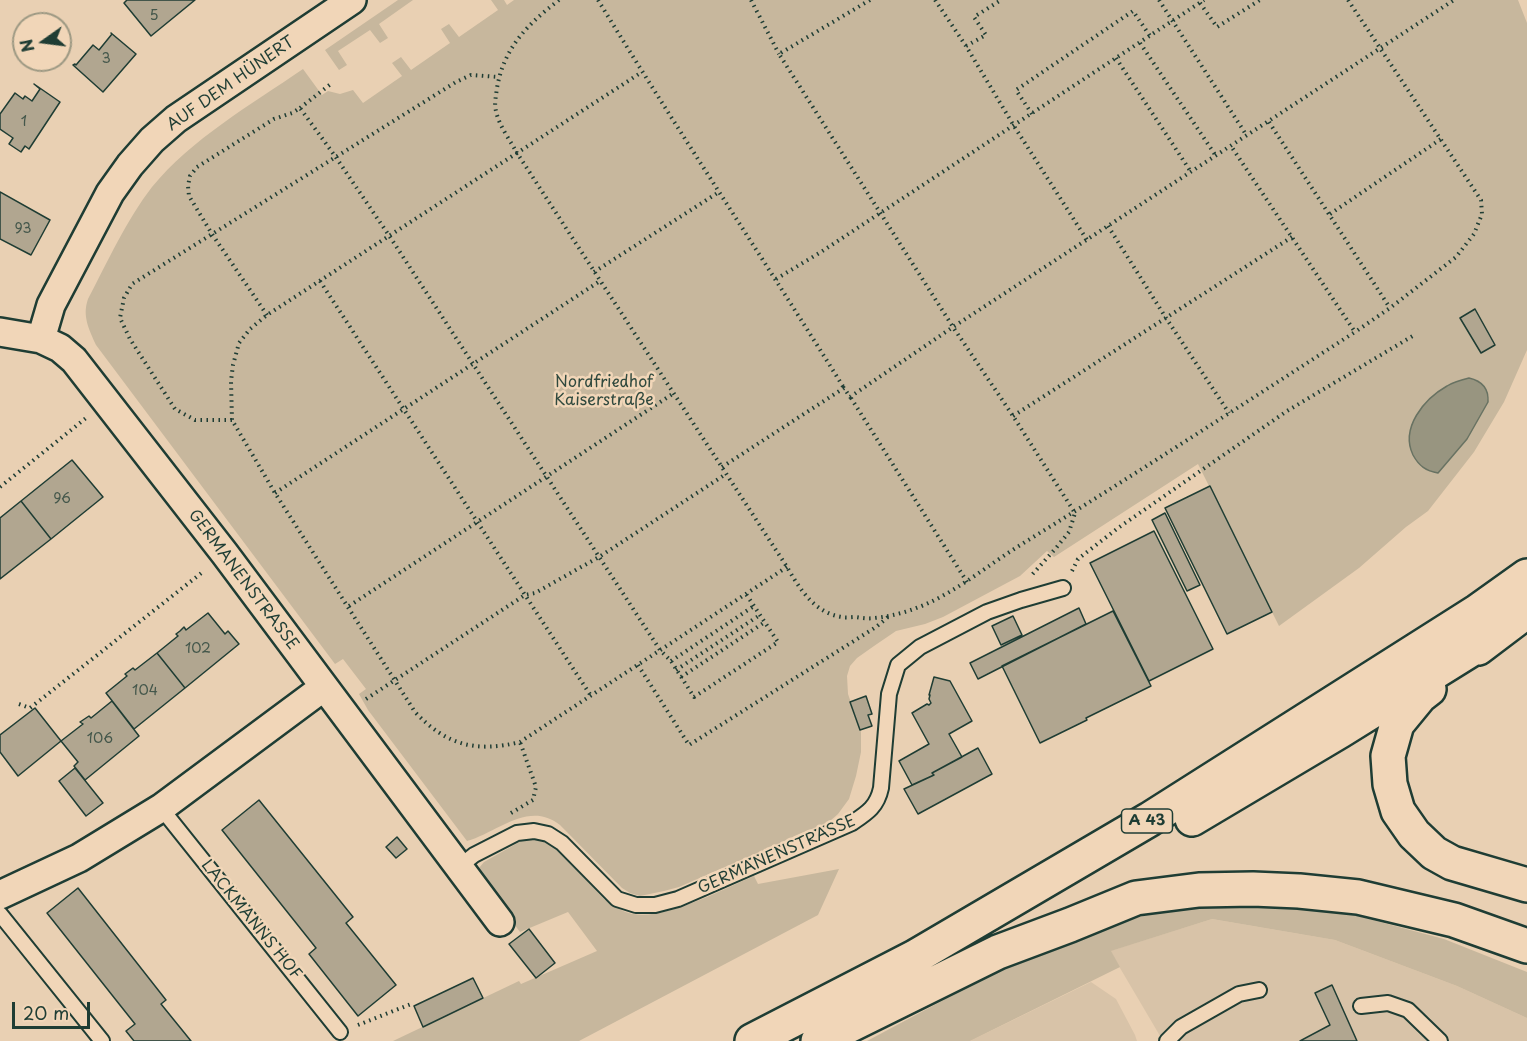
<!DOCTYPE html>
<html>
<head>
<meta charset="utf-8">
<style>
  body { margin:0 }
  #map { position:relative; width:1527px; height:1041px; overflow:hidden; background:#e9d0b3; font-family:"Playpen Sans",sans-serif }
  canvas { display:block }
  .north { position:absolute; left:12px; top:12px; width:60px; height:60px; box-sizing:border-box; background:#f1d6b8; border:2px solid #9d9983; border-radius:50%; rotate:256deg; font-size:16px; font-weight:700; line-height:24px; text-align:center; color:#1f3d34 }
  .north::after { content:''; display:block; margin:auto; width:21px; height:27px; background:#1f3d34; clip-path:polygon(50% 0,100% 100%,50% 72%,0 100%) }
  .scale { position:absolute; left:12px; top:1002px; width:78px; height:27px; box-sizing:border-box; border:3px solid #1f3d34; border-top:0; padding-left:8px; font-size:18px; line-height:21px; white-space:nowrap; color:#1f3d34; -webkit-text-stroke:4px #f1d6b8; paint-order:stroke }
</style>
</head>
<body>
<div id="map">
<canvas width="1527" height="1041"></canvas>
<div class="north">N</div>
<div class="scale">20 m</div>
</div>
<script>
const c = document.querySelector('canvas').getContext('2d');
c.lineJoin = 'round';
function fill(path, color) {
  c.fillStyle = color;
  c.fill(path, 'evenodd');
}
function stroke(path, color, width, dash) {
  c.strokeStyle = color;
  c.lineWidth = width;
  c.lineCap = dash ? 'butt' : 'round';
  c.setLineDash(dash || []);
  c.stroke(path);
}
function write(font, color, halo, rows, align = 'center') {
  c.font = font + ' "Playpen Sans",sans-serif';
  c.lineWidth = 5;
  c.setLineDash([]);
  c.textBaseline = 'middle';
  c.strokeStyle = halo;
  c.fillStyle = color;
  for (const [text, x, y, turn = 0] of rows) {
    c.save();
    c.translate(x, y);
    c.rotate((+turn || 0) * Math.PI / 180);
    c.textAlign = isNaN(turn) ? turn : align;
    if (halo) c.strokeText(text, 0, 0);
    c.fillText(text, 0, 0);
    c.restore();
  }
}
fill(new Path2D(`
  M 1212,919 L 1335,940 L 1457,986 L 1527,1018 L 1527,1041 L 1163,1041 L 1110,951 Z
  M 1091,982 L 1116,999 L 1135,1035 L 1137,1041 L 970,1041 Z`), '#d8c3a8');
fill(new Path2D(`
  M 398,0 L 413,0 L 379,24 L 388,38 L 380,43 L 370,30 L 338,51 L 347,65 L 339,70 L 325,50 Z
  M 491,0 L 504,0 L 507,5 L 514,0 L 1518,0 L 1527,23 L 1527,350 L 1504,402 L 1474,452 L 1428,511 L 1406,527 L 1359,568 L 1279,626 L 1198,464 L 1054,557 L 1047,551 L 1020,576 L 943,617 L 925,624 L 896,631 L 874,646 L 857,658 L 850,666 L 847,676 L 848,694 L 861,732 L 861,752 L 856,776 L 849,799 L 838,814 L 830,821 L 679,887 L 664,891 L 640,896 L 630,893 L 622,888 L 560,825 C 529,800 498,832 467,841 L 368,710 L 359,694 L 366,689 L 343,659 L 335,664 L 96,345 C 89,329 82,316 88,299 C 107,263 127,219 152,187 C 191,139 252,104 303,69 L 322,95 L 328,91 L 340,94 L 353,90 L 363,103 L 402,76 L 392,63 L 401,57 L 411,70 L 450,43 L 441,29 L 449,24 L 459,37 L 498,10 ZM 1468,378 L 1489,396 L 1488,402 L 1467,439 L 1438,473 L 1430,472 L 1448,385 Z
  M 533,838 L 546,841 L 553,845 L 604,899 C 612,905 622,912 633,914 C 666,920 723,889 754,876 L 758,884 L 839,869 L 818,915 L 579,1041 L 393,1041 L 519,981 L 521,984 L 597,951 L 568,912 L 520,932 L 480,878 L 479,868 L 484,862 L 523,840 Z
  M 1235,902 L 1335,910 L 1444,939 L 1527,972 L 1527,1018 L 1457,986 L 1335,940 L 1212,919 L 1111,951 L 1120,967 L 970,1041 L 867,1041 L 1017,961 L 1081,934 L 1160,911 Z`), '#c7b79d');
const water = new Path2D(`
  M 1469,378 C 1482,381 1489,388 1488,402 L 1467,439 L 1438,473 C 1426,471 1419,466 1413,455 C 1400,428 1424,399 1447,386 C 1453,382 1461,380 1469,378 Z`);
fill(water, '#989580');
stroke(water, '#687262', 1.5);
const building = new Path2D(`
  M 127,0 L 195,0 L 151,36 L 124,3 Z
  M 111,33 L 136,54 L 103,92 L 73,65 L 75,64 L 76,65 L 93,45 L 99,50 L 112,34 Z
  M 34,84 L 60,102 L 29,149 L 25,146 L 21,152 L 9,144 L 13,138 L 0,129 L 0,114 L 15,93 L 23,99 L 25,96 L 32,101 L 40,89 Z
  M 0,192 L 50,220 L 31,255 L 0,239 Z
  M 1475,309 L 1495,345 L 1481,353 L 1460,318 Z
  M 72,460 L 103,497 L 51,539 L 21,501 Z
  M 1210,486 L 1272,612 L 1227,634 L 1165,508 Z
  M 21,501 L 51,539 L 0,579 L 0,518 Z
  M 1165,513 L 1200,585 L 1187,591 L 1152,520 Z
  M 1154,531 L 1213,649 L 1149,681 L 1090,563 Z
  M 1079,608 L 1086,624 L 978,679 L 970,663 Z
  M 1113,611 L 1151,686 L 1086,718 L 1087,720 L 1040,743 L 1002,666 Z
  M 208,613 L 225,634 L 228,631 L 239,644 L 185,688 L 157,653 L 178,636 L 176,634 L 180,631 L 184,627 L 186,630 Z
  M 1013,616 L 1022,635 L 1001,645 L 992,626 Z
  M 157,653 L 185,688 L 134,729 L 106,693 L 127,676 L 125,674 L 133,668 L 135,670 Z
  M 934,677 L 950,681 L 972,721 L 949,734 L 962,757 L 932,773 L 934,775 L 912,785 L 899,761 L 929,744 L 912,713 L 927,704 L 929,705 L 931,703 L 929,699 L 930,695 L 929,695 Z
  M 866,696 L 872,714 L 868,715 L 872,726 L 860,730 L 850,702 Z
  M 112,701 L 139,736 L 85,780 L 74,766 L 78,762 L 61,741 L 83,724 L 80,722 L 89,716 L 91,718 Z
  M 35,708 L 61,741 L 18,776 L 0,752 L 0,735 Z
  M 978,748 L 992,774 L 918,814 L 904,789 L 934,775 L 932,773 Z
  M 75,768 L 103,803 L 86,816 L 59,781 Z
  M 259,800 L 353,917 L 346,923 L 396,985 L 358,1016 L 309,954 L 316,948 L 222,830 Z
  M 397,837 L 407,849 L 396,858 L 386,847 Z
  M 78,888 L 166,1000 L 161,1004 L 191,1041 L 134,1041 L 126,1031 L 135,1024 L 47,913 Z
  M 529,929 L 555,963 L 536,978 L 509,944 Z
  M 473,978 L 483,998 L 423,1027 L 414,1006 Z
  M 1332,985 L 1357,1041 L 1300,1041 L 1330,1025 L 1315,993 Z`);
fill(building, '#b1a690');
stroke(building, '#1f3d34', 1.5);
const lane = new Path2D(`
  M 161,808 L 340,1032
  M 459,867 L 474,855 L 517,833 L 534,831 L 548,834 L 562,843 L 617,899 L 636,905 L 655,905 L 678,899 L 852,823 C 867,813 877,807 881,788 L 889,694 L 898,665 L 920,647 L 987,612 L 1021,600 L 1063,588
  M 0,914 L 102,1041
  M 1361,1006 L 1388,1003 L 1408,1010 L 1440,1041
  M 1167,1041 L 1181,1027 L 1239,994 L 1259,990`);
const street = new Path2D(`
  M 0,332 L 41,339 L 60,348 L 74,360 L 225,554 L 500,922
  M 41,339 L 51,305 L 110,193 L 130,165 L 152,140 L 176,119 L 352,0
  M 0,895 L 79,858 L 161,808 L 324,687`);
const highway = new Path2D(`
  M 1478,648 L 1527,611
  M 1429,689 L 1420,696 L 1397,724 L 1388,756 L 1390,784 L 1398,811 L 1414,834 L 1434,853 L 1452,863 L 1527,885
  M 1192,819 L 1340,731 L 1496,634
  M 752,1041 L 915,957 L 1150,819 L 1478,611 L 1527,576
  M 818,1041 L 998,952 L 1070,925 L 1136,898 L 1199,890 L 1253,889 L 1299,891 L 1358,897 L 1454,920 L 1527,946`);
stroke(lane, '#1f3d34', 18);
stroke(street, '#1f3d34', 32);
stroke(highway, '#1f3d34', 38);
stroke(new Path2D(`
  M 559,0 C 528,24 504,47 497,88 C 496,96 494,104 496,111 C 499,126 510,140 517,153 L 642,72
  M 598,0 C 678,131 763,258 844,388
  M 751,0 L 779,54
  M 870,0 L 779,54 L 953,327 L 1013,416 L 1075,513 L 1069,532 L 1056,548 L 1030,577
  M 935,0 L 966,46 L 1014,126 L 1087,240
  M 1159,0 L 1247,136
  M 1348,0 L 1481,200 L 1482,214 L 1474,234 L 1456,257 L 1390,308 L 1355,332
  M 1200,3 L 1217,27 L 1260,0
  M 1140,43 L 1216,156
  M 966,46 L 986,35 L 974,17 L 1001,0
  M 1116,58 L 1191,172
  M 300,108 L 332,83
  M 1032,114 L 1016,90 L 1133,11 L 1150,36
  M 1269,122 L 1390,308
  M 1330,214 L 1441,139
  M 1108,226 L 1166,318 L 1229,413
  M 594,272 L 719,192
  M 776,279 L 821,252 L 1204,0
  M 320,281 L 591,696
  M 267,315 L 212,234 L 189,196 L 188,186 L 190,176 L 197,167 L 274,119 L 292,113 L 300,108 L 335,156 L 390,237 L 660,650 L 671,661 L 694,697 L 778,642 L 746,594
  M 851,398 L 967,582
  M 1013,416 L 1292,237
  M 232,420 L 195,420 L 175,409 L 130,339 L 120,318 L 124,298 L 132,284 L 456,82 L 471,75 L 499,77
  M 722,467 L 844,388 L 850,397 L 953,327 L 1454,0
  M 0,487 L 86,418
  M 275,493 L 600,281
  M 787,567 L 520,742 C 476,753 446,745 415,712 L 275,493 L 232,420 L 231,381 L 233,365 L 239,343 L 250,329 L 267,315 L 517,153 L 787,567 C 800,589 814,613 842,617 C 846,618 851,617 856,617 C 862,618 868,619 874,618 C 935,612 972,575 1022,544 C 1134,475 1245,403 1355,332 L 1231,146
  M 1072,571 L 1078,559 L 1118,528 L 1287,411 L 1416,334
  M 349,606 L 674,393
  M 671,661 L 754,606
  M 638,665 L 689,745 L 876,627 L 888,617
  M 676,670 L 760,615
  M 681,677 L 765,622
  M 366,699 L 525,595 L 535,593 L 599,557 L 726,474
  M 19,704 L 30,708 L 204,571
  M 511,813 L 533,800 L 536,787 L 520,742
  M 358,1025 L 411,1004`), '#1f3d34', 4, [1.5, 4.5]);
stroke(lane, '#f1d6b8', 14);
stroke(street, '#f1d6b8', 27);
stroke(highway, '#f1d6b8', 33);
write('14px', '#44574b', null, [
  ["5",154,16],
  ["3",106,59],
  ["1",24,122],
  ["93",23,229],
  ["96",62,499],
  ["102",198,649],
  ["104",145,691],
  ["106",100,739]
]);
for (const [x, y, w] of [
  [1147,821,51]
]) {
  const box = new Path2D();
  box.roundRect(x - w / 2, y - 12, w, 24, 4.5);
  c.fillStyle = '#f1d6b8';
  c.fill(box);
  stroke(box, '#1f3d34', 1.5);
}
write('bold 15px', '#1f3d34', null, [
  ["A 43",1147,821]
]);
write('16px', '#1f3d34', '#f1d6b8', [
  ["AUF DEM HÜNERT",231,84,-35],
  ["GERMANENSTRASSE",243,580,53],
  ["GERMANENSTRASSE",777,855,-24],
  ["LACKMANNS HOF",251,920,51]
]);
write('16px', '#30493e', '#f1d6b8', [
  ["Nordfriedhof",604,383],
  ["Kaiserstraße",604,401]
]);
</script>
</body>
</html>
